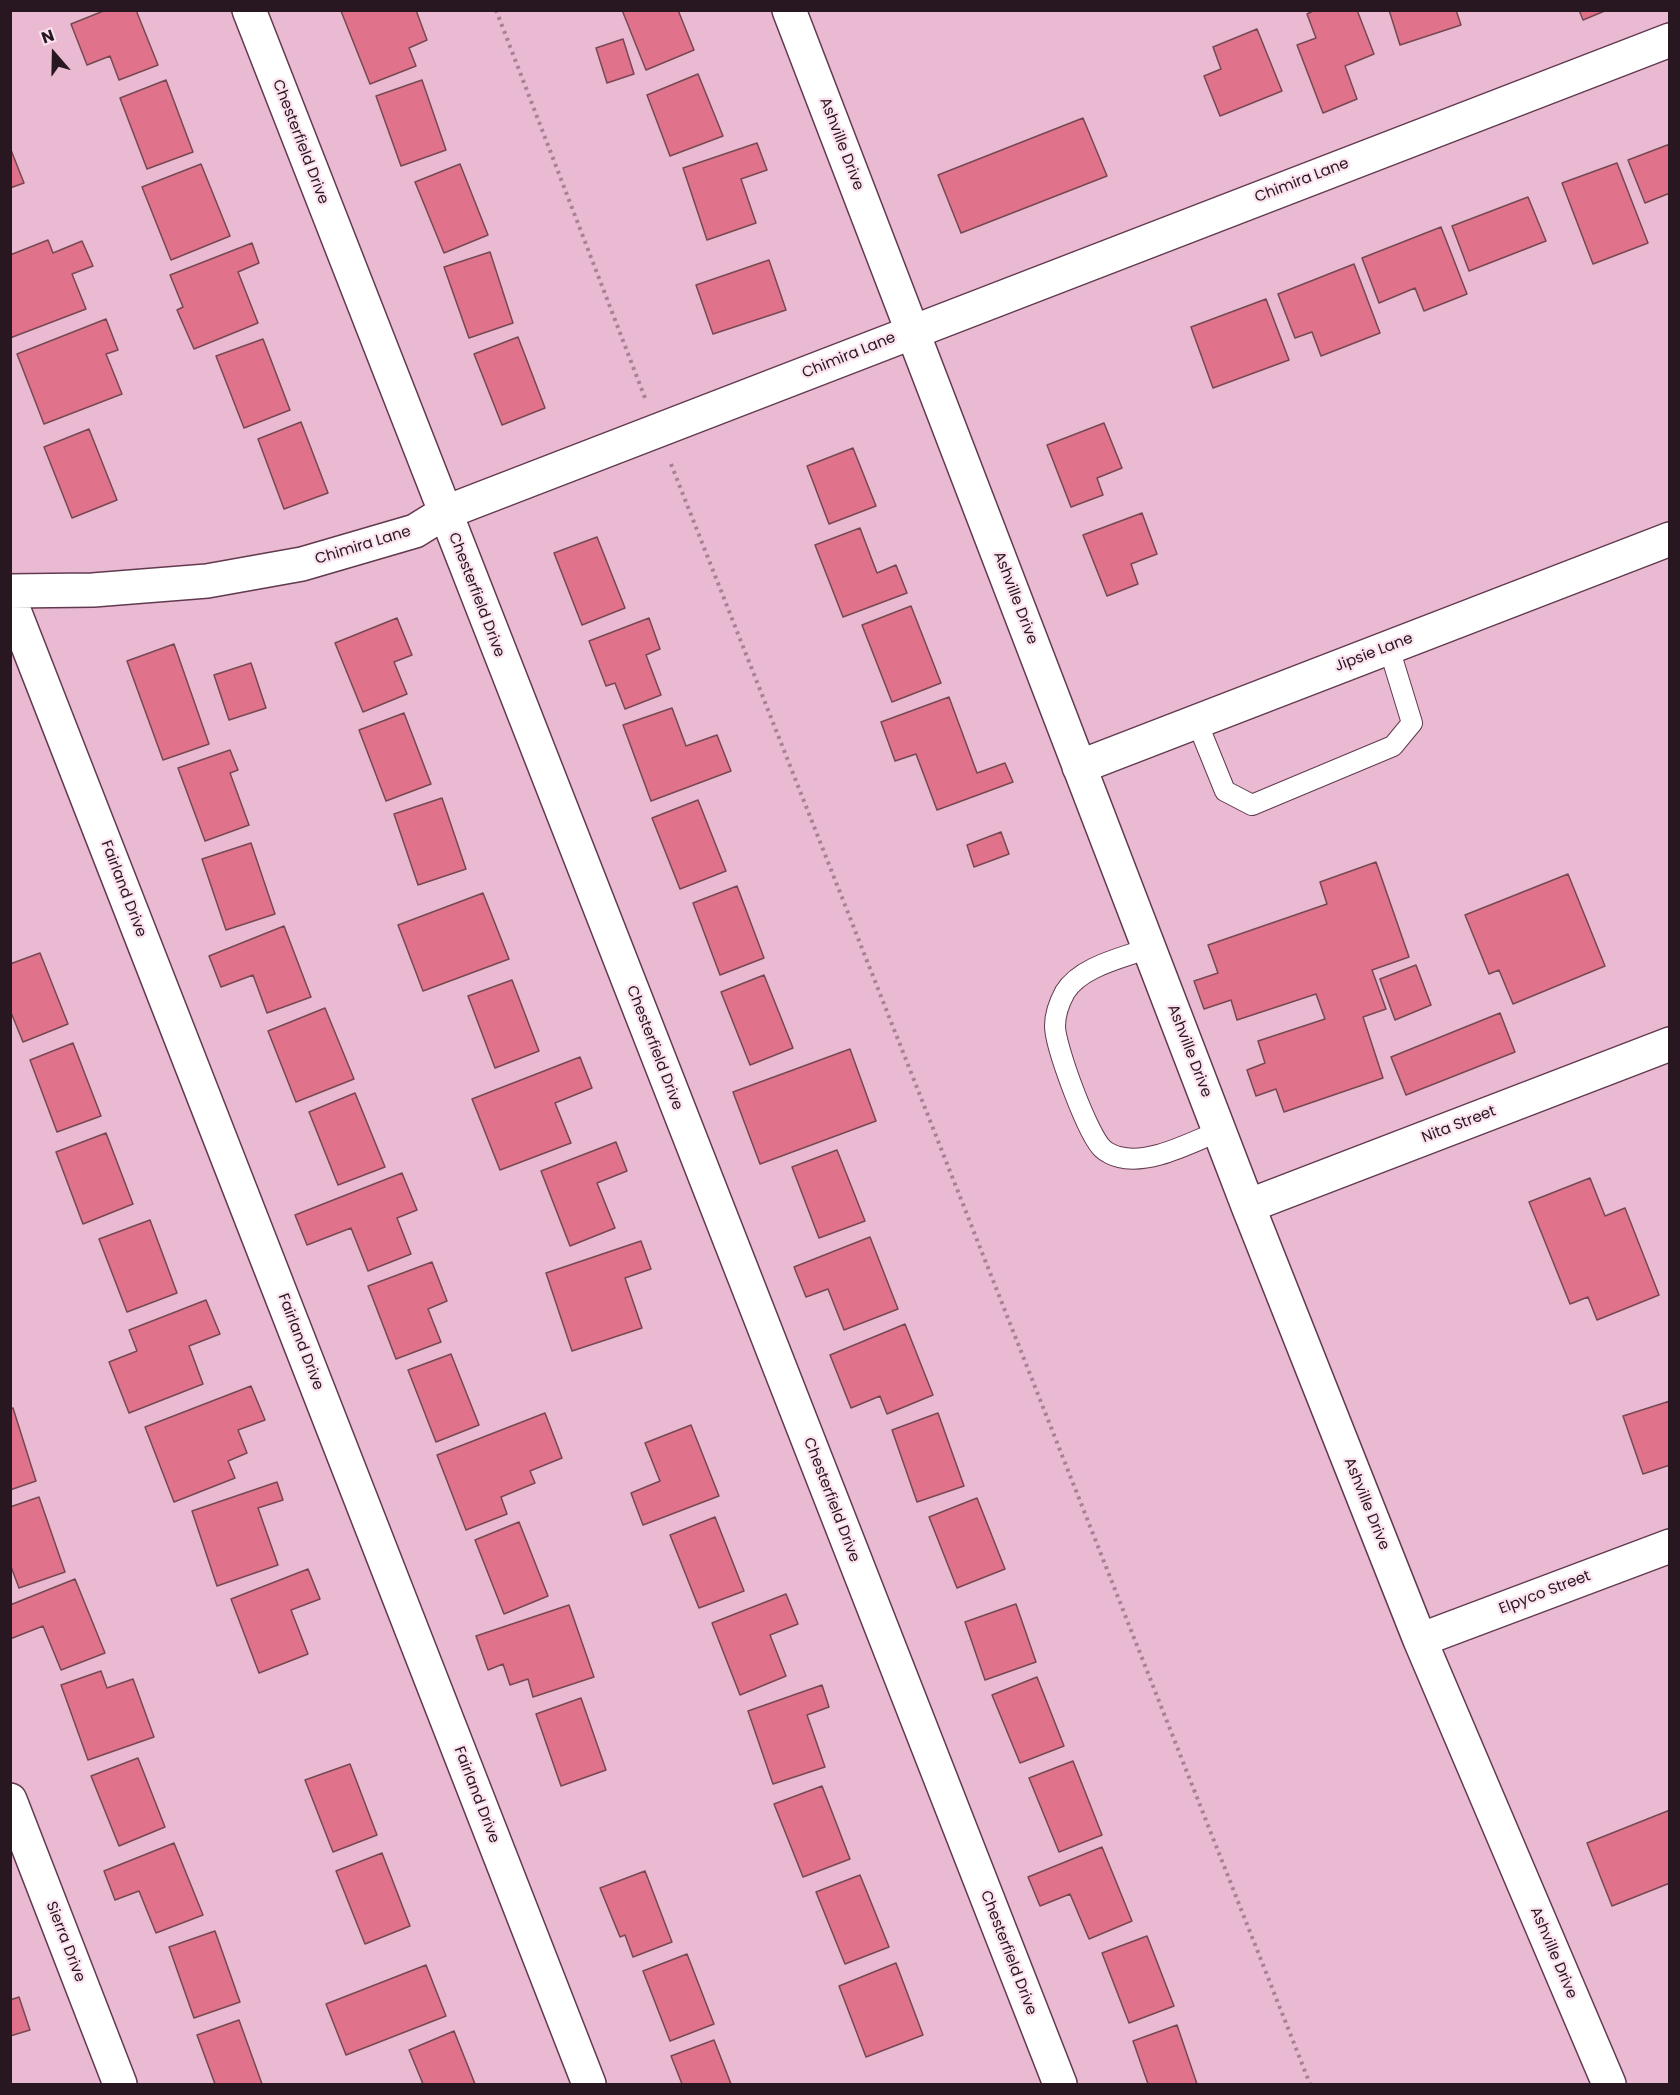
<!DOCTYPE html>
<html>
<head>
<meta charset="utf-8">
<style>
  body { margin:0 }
  #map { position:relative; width:1680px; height:2095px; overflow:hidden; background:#e9bad2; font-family:Poppins,sans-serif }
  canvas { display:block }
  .frame { position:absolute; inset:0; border:12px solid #281720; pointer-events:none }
  .north { position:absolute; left:24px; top:24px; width:60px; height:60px; -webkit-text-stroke:4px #fbe2ee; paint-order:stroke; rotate:340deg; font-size:16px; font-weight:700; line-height:24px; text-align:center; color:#281720 }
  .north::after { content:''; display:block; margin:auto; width:21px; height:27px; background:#281720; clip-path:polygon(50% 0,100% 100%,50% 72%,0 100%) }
</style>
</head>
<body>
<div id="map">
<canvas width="1680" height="2095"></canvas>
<div class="frame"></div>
<div class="north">N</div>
</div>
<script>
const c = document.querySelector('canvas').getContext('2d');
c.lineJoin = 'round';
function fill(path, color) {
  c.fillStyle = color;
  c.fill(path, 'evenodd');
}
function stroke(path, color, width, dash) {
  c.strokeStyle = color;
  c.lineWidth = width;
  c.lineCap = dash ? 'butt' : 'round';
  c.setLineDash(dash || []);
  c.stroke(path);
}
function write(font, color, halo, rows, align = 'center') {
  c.font = font + ' Poppins,sans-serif';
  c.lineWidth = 4.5;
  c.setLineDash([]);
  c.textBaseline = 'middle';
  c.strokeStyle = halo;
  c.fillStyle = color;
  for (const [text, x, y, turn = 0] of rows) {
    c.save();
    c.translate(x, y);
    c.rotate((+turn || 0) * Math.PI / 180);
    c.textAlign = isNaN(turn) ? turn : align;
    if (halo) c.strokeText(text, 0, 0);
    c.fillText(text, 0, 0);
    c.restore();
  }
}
const building = new Path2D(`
  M 106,10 L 136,10 L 158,65 L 119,80 L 110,56 L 87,65 L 71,24 Z
  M 416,10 L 427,40 L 409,48 L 416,66 L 370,84 L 341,11 Z
  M 622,10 L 678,10 L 694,50 L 646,70 Z
  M 1315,10 L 1357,10 L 1374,54 L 1345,66 L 1357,99 L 1323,113 L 1297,45 L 1316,38 L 1307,14 Z
  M 1389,10 L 1456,10 L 1461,25 L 1400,45 Z
  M 1579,10 L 1607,10 L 1583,20 Z
  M 1257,29 L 1282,91 L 1220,116 L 1204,76 L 1221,69 L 1213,47 Z
  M 623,39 L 634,74 L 607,83 L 596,48 Z
  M 698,74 L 723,136 L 670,156 L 647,95 Z
  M 166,80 L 193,152 L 147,169 L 120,98 Z
  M 422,80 L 446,150 L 401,166 L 376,96 Z
  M 1083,118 L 1107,176 L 961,233 L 938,175 Z
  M 757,143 L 767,170 L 741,179 L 756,223 L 707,240 L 683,168 Z
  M 1670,144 L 1670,193 L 1645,203 L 1628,160 Z
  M 11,150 L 24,183 L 10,188 L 10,151 Z
  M 1617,163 L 1648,243 L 1593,264 L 1562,183 Z
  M 201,164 L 230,236 L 171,260 L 142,187 Z
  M 460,164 L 488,235 L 444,253 L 415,182 Z
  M 1528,197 L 1546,241 L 1469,271 L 1452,226 Z
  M 1441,227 L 1467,294 L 1424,311 L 1415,288 L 1379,303 L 1362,258 Z
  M 48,240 L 53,253 L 82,241 L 93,266 L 72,274 L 86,309 L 10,338 L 10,255 Z
  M 252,243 L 259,263 L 238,272 L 258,323 L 194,349 L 177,310 L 183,307 L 170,275 Z
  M 490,252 L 513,323 L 469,338 L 444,267 Z
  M 769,260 L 786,310 L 713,334 L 696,285 Z
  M 1354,264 L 1380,333 L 1321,356 L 1312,332 L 1295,338 L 1278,294 Z
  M 1266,299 L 1289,360 L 1213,388 L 1191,327 Z
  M 106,319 L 118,350 L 106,354 L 122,394 L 44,424 L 17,354 Z
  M 518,337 L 545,408 L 502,425 L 474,354 Z
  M 263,339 L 290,410 L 244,428 L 216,356 Z
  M 301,422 L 328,493 L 284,509 L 258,439 Z
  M 1104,423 L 1122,468 L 1097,478 L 1103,495 L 1071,507 L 1047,445 Z
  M 89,429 L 117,500 L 72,518 L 44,447 Z
  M 853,448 L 876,506 L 829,524 L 807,466 Z
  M 1142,513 L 1157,554 L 1131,564 L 1138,584 L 1107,596 L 1083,535 Z
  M 860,528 L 877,573 L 896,565 L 907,593 L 843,617 L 815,545 Z
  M 597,537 L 625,608 L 582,625 L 554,553 Z
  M 911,606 L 941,683 L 892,702 L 862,625 Z
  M 397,618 L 412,655 L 394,662 L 407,694 L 363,712 L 335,643 Z
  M 649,618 L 660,649 L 646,655 L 661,695 L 625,709 L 615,683 L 606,686 L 589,641 Z
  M 174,644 L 209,744 L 163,760 L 127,661 Z
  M 251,663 L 266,708 L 229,720 L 214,675 Z
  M 949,697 L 977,773 L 1005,763 L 1013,782 L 937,810 L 916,754 L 895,761 L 881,722 Z
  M 672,708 L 686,746 L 717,735 L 731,771 L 651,801 L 623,725 Z
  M 404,713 L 431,784 L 386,801 L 359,730 Z
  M 230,750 L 238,770 L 230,773 L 249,825 L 205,841 L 178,768 Z
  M 442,798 L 466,869 L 418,885 L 394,814 Z
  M 698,800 L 726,871 L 680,889 L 652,818 Z
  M 1001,832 L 1009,854 L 974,867 L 967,845 Z
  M 251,843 L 275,914 L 226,930 L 202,859 Z
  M 1376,862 L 1409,957 L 1372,970 L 1386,1009 L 1363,1017 L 1383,1078 L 1284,1112 L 1276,1089 L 1256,1096 L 1247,1070 L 1265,1063 L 1258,1041 L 1325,1019 L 1316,994 L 1237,1020 L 1231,1000 L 1204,1009 L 1194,981 L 1218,973 L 1208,945 L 1327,904 L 1320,882 Z
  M 1568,874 L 1605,966 L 1513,1004 L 1499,970 L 1489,974 L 1465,915 Z
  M 737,886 L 764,958 L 720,975 L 693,903 Z
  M 483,893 L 509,959 L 423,991 L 398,925 Z
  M 284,926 L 311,997 L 267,1013 L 253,975 L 221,987 L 209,956 Z
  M 40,953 L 68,1024 L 23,1042 L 10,1010 L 10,964 Z
  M 1416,965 L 1431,1005 L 1395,1020 L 1380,979 Z
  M 764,975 L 793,1048 L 750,1065 L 721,992 Z
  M 512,980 L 539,1051 L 495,1068 L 468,996 Z
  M 325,1008 L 354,1079 L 296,1102 L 268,1031 Z
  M 1500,1013 L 1515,1052 L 1406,1095 L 1391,1057 Z
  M 73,1043 L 101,1116 L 57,1132 L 30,1060 Z
  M 850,1049 L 876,1121 L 760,1164 L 733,1092 Z
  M 580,1057 L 592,1088 L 555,1103 L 571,1143 L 500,1170 L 472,1099 Z
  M 355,1093 L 385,1167 L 338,1185 L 309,1112 Z
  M 106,1133 L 133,1204 L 83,1224 L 56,1152 Z
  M 616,1142 L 627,1171 L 597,1183 L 615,1228 L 570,1246 L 541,1171 Z
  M 837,1150 L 865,1221 L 819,1238 L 792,1167 Z
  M 402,1173 L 417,1210 L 397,1218 L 411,1254 L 368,1271 L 351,1228 L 307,1245 L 295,1215 Z
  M 1590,1178 L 1605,1216 L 1625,1208 L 1659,1295 L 1597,1320 L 1588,1297 L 1570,1304 L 1529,1202 Z
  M 150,1220 L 177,1293 L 127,1312 L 99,1239 Z
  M 870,1237 L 898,1309 L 844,1330 L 828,1289 L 806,1297 L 794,1267 Z
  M 641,1241 L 651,1269 L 625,1278 L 642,1328 L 572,1351 L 546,1273 Z
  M 432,1262 L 447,1301 L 428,1309 L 441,1342 L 396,1359 L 368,1286 Z
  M 206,1300 L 220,1334 L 189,1346 L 203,1384 L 129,1413 L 109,1362 L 137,1351 L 129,1330 Z
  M 905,1324 L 933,1395 L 887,1414 L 880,1396 L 851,1408 L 830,1355 Z
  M 451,1354 L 479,1425 L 436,1442 L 408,1370 Z
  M 251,1386 L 265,1420 L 238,1430 L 247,1453 L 228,1461 L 235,1478 L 174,1502 L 145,1427 Z
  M 1670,1401 L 1670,1465 L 1643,1474 L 1623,1416 Z
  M 13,1408 L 36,1481 L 10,1490 L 10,1409 Z
  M 545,1413 L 562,1458 L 530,1471 L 535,1483 L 501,1497 L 507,1514 L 466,1530 L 437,1455 Z
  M 938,1413 L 964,1486 L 917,1502 L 892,1430 Z
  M 691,1425 L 719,1496 L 643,1525 L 631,1493 L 660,1481 L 645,1443 Z
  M 277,1482 L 283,1500 L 258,1508 L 278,1565 L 217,1586 L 192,1511 Z
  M 39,1497 L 65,1572 L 19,1588 L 10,1564 L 10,1507 Z
  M 977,1498 L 1005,1569 L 957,1588 L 929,1517 Z
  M 715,1517 L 744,1591 L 699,1608 L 670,1535 Z
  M 519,1522 L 548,1596 L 504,1614 L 475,1540 Z
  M 308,1569 L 320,1599 L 291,1610 L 308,1654 L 259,1673 L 231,1599 Z
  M 75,1579 L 105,1653 L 61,1670 L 43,1626 L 10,1639 L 10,1605 Z
  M 786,1594 L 798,1624 L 770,1635 L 786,1676 L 740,1695 L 712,1623 Z
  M 1016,1604 L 1036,1662 L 985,1680 L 965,1622 Z
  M 569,1605 L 594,1677 L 533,1697 L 528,1679 L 510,1685 L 503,1664 L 488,1670 L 476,1636 Z
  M 101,1671 L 107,1688 L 133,1679 L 154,1737 L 88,1760 L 61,1685 Z
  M 1037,1677 L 1064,1746 L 1020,1763 L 992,1695 Z
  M 822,1685 L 829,1707 L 807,1715 L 825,1767 L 773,1784 L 748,1711 Z
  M 581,1698 L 606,1770 L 561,1786 L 536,1714 Z
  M 138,1758 L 165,1827 L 119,1846 L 91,1776 Z
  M 1073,1761 L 1102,1835 L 1059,1852 L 1029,1778 Z
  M 350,1764 L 377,1835 L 333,1852 L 305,1780 Z
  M 822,1786 L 850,1859 L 803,1877 L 774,1804 Z
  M 1670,1810 L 1670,1883 L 1612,1906 L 1587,1843 Z
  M 174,1843 L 203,1915 L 156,1933 L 139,1891 L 115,1900 L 104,1871 Z
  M 1102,1847 L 1132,1921 L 1089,1939 L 1070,1894 L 1040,1906 L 1028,1877 Z
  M 382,1853 L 410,1926 L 365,1944 L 336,1871 Z
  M 645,1871 L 672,1942 L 633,1957 L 625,1935 L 620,1937 L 600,1888 Z
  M 860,1875 L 889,1947 L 845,1964 L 816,1892 Z
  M 215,1931 L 240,2002 L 194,2018 L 169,1947 Z
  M 1147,1936 L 1174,2006 L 1129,2023 L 1102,1953 Z
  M 687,1954 L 714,2024 L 670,2041 L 643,1971 Z
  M 896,1963 L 923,2035 L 866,2057 L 839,1986 Z
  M 426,1965 L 446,2016 L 346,2055 L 326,2004 Z
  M 19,1997 L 30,2030 L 10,2036 L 10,2000 Z
  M 239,2020 L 262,2084 L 215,2084 L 197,2035 Z
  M 1177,2025 L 1197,2084 L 1148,2084 L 1133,2041 Z
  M 454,2031 L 475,2084 L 423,2084 L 409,2050 Z
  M 714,2040 L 731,2084 L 682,2084 L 671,2056 Z`);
fill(building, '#e0728b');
stroke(building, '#764952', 1.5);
const lane = new Path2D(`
  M 1197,722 L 1225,791 L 1252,805 L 1393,746 L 1412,723 L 1389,648
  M 1149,948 C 1123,958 1081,966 1065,992 C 1059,1003 1055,1013 1055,1026 C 1055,1046 1088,1136 1103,1149 C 1106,1152 1114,1156 1119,1157 C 1151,1165 1191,1142 1220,1131`);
const street = new Path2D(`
  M 249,10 L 1060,2084
  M 789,10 L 1248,1206 L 1420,1640 L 1609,2084
  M 10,591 L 93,590 L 207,581 L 302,564 L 415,531 L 444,513 L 1670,40
  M 10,600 L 589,2084
  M 1079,767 L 1670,539
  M 1248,1206 L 1670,1044
  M 1420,1640 L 1670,1546
  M 10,1800 L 120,2084`);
stroke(lane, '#613a4f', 22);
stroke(street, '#613a4f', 36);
stroke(new Path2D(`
  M 496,10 L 645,398
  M 671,464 L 1310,2084`), '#a68294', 4, [3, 4.5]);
stroke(lane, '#fff', 20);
stroke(street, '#fff', 33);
write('15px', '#281720', '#fbe2ee', [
  ["Chesterfield Drive",300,142,69],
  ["Ashville Drive",841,144,69],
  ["Chimira Lane",1302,181,-21],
  ["Chimira Lane",849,356,-22],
  ["Chimira Lane",363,546,-17],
  ["Chesterfield Drive",476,595,69],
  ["Ashville Drive",1015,598,69],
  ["Jipsie Lane",1374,653,-21],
  ["Fairland Drive",123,889,69],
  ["Chesterfield Drive",654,1048,69],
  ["Ashville Drive",1189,1051,69],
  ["Nita Street",1459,1125,-21],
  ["Fairland Drive",300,1342,69],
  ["Chesterfield Drive",831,1500,69],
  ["Ashville Drive",1366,1504,68],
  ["Elpyco Street",1545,1593,-21],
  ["Fairland Drive",476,1795,69],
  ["Sierra Drive",65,1942,69],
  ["Chesterfield Drive",1008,1953,69],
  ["Ashville Drive",1553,1953,67]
]);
</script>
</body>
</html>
